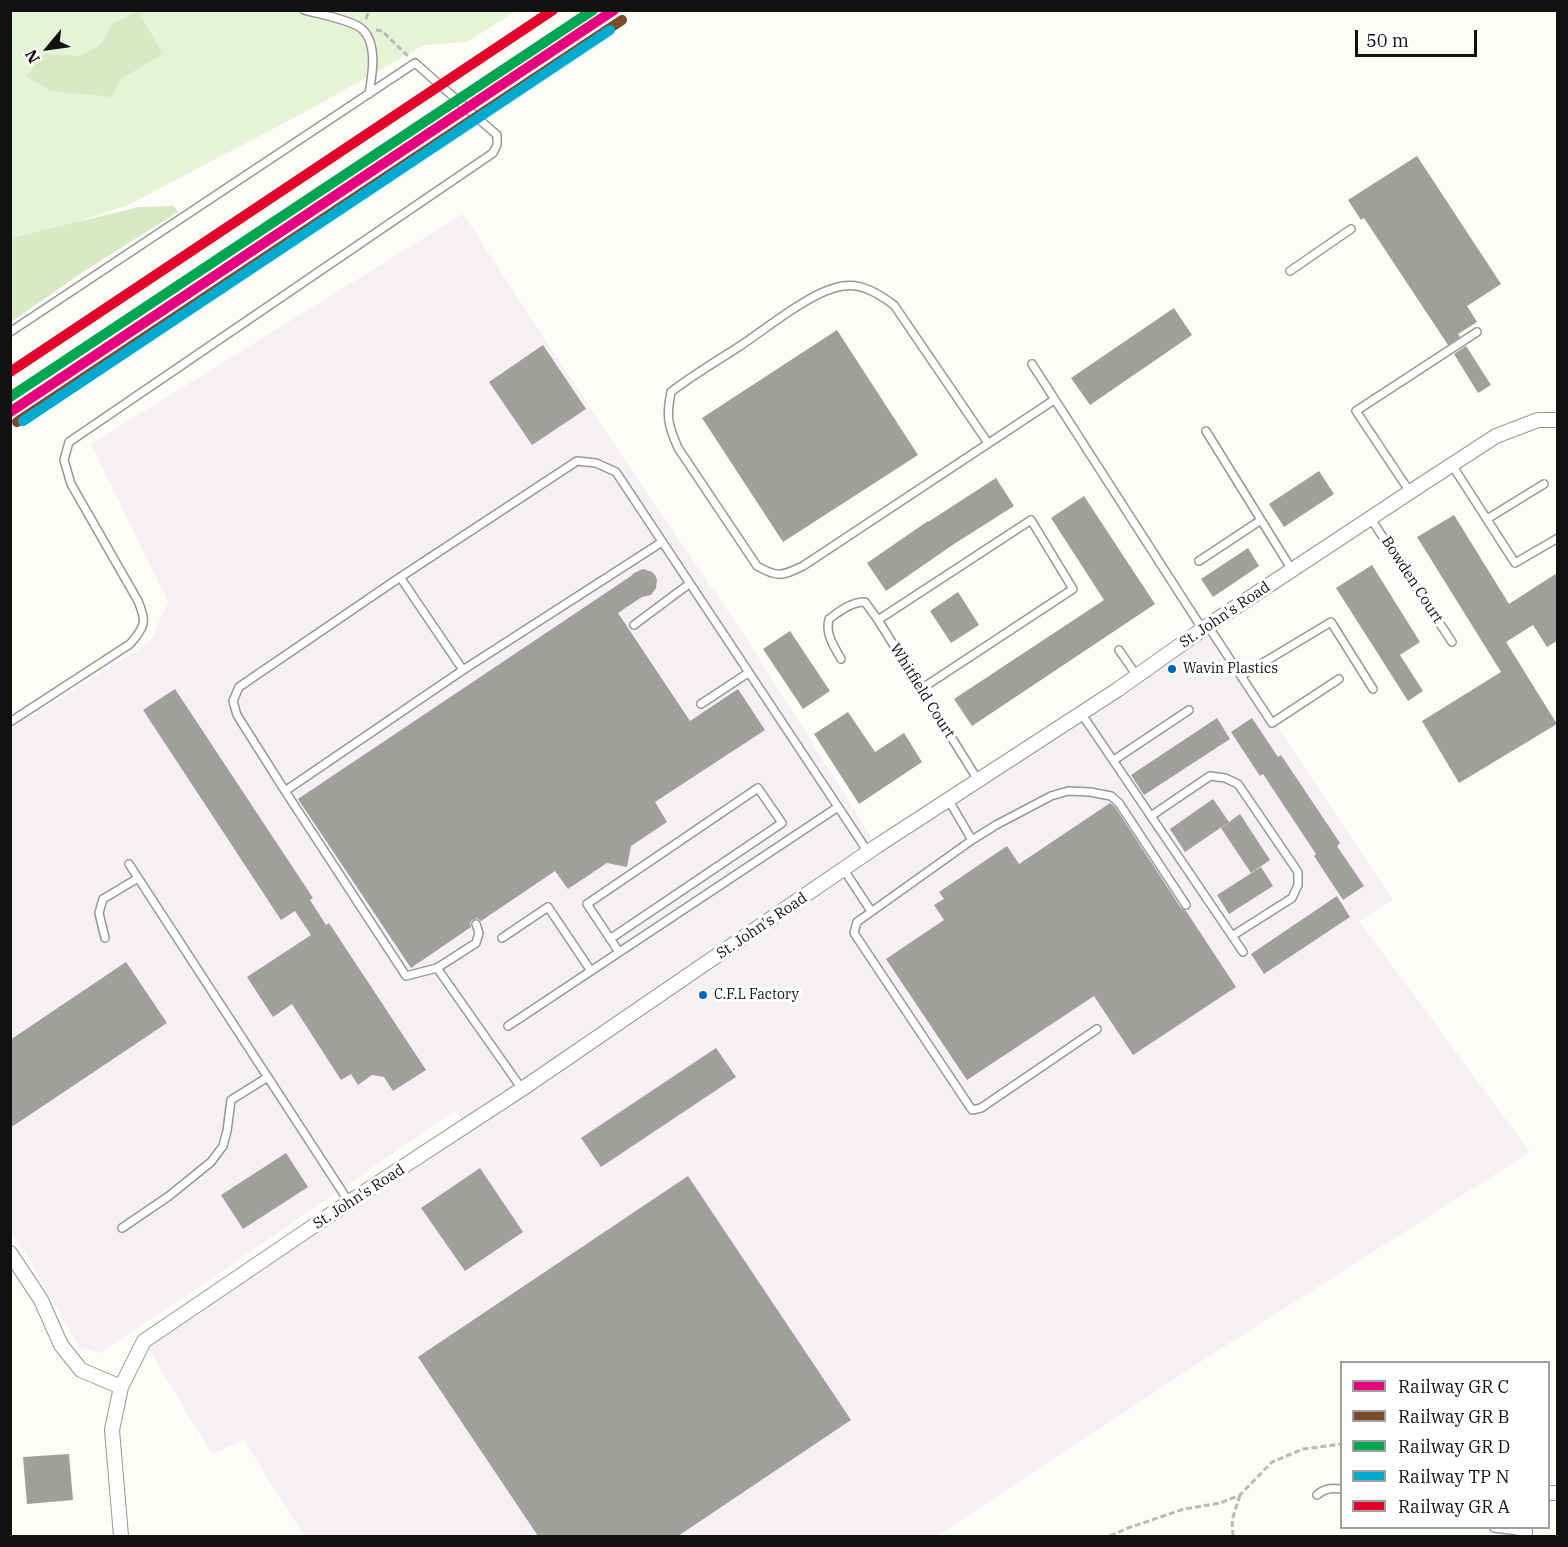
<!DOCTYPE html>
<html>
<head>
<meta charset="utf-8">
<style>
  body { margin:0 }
  #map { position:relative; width:1568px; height:1547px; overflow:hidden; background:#fdfcf7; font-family:"IBM Plex Serif",serif }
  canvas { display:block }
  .frame { position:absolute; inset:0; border:12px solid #111; pointer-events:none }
  .legend { position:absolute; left:1340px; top:1361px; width:210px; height:168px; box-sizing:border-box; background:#fff; border:2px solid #a0a0a0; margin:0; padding:8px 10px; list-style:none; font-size:18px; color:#111 }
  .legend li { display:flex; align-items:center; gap:12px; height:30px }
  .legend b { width:30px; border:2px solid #a0a0a0 }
  .north { position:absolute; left:18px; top:18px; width:60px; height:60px; -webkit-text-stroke:4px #fff; paint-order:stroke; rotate:241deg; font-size:16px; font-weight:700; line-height:24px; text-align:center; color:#111 }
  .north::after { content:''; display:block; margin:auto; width:21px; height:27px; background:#111; clip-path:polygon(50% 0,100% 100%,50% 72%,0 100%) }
  .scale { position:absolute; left:1355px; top:30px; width:122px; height:27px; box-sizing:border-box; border:3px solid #111; border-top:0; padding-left:8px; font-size:18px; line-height:21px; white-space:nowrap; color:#111; -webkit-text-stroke:4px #fff; paint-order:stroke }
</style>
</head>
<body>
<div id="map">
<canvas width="1568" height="1547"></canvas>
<div class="frame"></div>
<ul class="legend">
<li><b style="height:8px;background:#e5007d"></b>Railway GR C</li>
<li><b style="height:8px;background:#7a4b2a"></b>Railway GR B</li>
<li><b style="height:8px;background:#00a651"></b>Railway GR D</li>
<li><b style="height:8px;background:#00a9ce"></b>Railway TP N</li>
<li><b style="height:8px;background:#e4002b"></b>Railway GR A</li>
</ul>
<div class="north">N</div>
<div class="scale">50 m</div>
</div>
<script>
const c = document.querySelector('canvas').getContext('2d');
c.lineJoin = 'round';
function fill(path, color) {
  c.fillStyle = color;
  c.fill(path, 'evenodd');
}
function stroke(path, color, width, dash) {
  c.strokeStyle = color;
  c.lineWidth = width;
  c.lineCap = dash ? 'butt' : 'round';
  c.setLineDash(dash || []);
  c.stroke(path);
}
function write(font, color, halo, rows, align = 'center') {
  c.font = font + ' "IBM Plex Serif",serif';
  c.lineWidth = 6;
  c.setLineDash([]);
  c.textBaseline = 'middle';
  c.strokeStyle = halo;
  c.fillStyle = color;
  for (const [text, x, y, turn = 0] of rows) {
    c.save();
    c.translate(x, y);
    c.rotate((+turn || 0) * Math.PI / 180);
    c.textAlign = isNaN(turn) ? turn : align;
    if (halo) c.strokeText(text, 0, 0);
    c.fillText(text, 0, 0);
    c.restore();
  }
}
fill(new Path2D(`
  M 463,214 L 600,423 L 748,641 L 877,846 L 1210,624 L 1393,900 L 1359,921 L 1530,1152 L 1214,1353 L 937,1536 L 304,1536 L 244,1440 L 212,1454 L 144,1341 L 467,1126 L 456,1110 L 215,1276 L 100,1353 L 79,1347 L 28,1257 L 11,1233 L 10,730 L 150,642 L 168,602 L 91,444 Z`), '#f5f0f3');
fill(new Path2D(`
  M 10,11 L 516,11 L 467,42 L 424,45 L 307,111 L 128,205 L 11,244 Z`), '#e7f3d7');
fill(new Path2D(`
  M 138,11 L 163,54 L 121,79 L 112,97 L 50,91 L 26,76 L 45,54 L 81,56 L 102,43 L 112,24 Z
  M 174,206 L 178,212 L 83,272 L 11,322 L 11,238 L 139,207 Z`), '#d8eac5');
fill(new Path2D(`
  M 1417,156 L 1501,284 L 1467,306 L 1477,322 L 1458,334 L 1460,337 L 1448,345 L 1364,218 L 1361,220 L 1348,200 Z
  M 1174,308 L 1192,335 L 1090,405 L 1071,378 Z
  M 837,330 L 918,455 L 783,542 L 702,418 Z
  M 543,345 L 586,409 L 532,445 L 489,382 Z
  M 1466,346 L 1491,385 L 1478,393 L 1454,354 Z
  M 1319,471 L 1334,494 L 1284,527 L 1269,504 Z
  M 996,478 L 1014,506 L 954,544 L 886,591 L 867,563 L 928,521 L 928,522 Z
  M 1084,496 L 1155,604 L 972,726 L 954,699 L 1104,600 L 1051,518 Z
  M 1454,515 L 1509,604 L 1557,573 L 1557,641 L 1547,647 L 1533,625 L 1506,642 L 1557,724 L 1459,783 L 1422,721 L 1501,672 L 1417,537 Z
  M 1248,548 L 1259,566 L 1213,597 L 1201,579 Z
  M 1372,565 L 1420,642 L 1400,655 L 1423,691 L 1408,701 L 1336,588 Z
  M 643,569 L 652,572 L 655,575 L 657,580 L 656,588 L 651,595 L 642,597 L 618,613 L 690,721 L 738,689 L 765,730 L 655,802 L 667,822 L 631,846 L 627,867 L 607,863 L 568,889 L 555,871 L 481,921 L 477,918 L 472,920 L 470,923 L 471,927 L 411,968 L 298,799 L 631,576 L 634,573 Z
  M 958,592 L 979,625 L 951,643 L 930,611 Z
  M 790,631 L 830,691 L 803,709 L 763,649 Z
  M 175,689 L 313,898 L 310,900 L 326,925 L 329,923 L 426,1070 L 393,1091 L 384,1077 L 372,1075 L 358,1085 L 351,1074 L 341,1080 L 292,1004 L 273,1017 L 247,977 L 311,935 L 295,911 L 281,920 L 143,710 Z
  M 848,712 L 875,752 L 904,733 L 922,762 L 859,804 L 814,734 Z
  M 1217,718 L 1230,739 L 1144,795 L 1131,775 Z
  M 1252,718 L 1278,757 L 1281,755 L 1340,843 L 1337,846 L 1364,886 L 1343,900 L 1314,856 L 1316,854 L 1263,774 L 1260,776 L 1231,732 Z
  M 1213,799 L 1229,822 L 1185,852 L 1170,829 Z
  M 1110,803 L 1115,807 L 1181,908 L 1186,911 L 1236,987 L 1133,1055 L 1094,996 L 967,1080 L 886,959 L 944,920 L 934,905 L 944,899 L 939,892 L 1007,846 L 1019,864 Z
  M 1240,814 L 1270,860 L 1251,873 L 1221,828 Z
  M 1261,867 L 1273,886 L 1229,914 L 1217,895 Z
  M 1337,896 L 1350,917 L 1264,974 L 1251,954 Z
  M 126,962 L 167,1023 L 10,1128 L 10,1040 Z
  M 716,1048 L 736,1077 L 601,1167 L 581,1138 Z
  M 286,1153 L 308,1187 L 243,1229 L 221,1195 Z
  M 480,1168 L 523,1232 L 465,1271 L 421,1208 Z
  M 688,1176 L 851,1420 L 678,1536 L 538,1536 L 418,1357 Z
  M 69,1454 L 73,1500 L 27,1504 L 23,1457 Z`), '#a19f9c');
const service = new Path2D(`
  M 304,10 C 317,14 354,20 363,30 C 378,45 372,76 369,94
  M 1290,271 L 1351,229
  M 10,332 L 415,63 L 497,135 L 497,145 L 493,153 L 69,442 L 64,460 L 71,484 L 138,601 C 147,622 145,627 130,644 L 10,722
  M 1032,364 L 1203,630
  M 1206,431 L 1292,570
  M 988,443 L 894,305 C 879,294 862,283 843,286 C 813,290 767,328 740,346 C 717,361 693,375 671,392 C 666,417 668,425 678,448 L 757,566 C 778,578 782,576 803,566 L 1054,400
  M 1452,465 L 1515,563 L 1558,538
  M 1410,492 L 1356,411 L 1477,332
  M 1371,519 L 1452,642
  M 1487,519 L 1544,484
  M 1199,561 L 1261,520
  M 400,577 L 463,670
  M 878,620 L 1031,520 L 1073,589 L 921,689
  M 634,625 L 689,584
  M 1208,626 L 1272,723 L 1339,679
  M 1119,650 L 1137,676
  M 841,659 C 834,646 825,634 829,619 C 840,611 851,602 865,602 L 878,620 L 978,780
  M 1241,676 L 1331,622 L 1373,689
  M 701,704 L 748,673
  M 1081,713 L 1243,952
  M 1114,760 L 1189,710
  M 285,791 L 463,670 L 662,542
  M 948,799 L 972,840 L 996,825 L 1051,796 L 1068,791 L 1090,792 L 1111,796 L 1119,803 L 1186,905
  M 1151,816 L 1210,776 L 1225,778 L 1238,784 L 1298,872 L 1298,885 L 1292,898 L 1232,936
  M 972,840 L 857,922 L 854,933 L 972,1110 L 981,1108 L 1097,1029
  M 129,864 L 349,1202
  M 844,870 L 871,911
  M 476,924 L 479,933 L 476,943 L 437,968 L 522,1089
  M 105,938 L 99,913 L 103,899 L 138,878
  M 502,938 L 548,907 L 591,971
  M 610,939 L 782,823 L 758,788 L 587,904 L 619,952
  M 437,968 L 406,976 L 285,791 L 237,715 L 233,701 L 239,687 L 396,580 L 577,461 L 596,463 L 616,472 L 868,852
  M 508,1026 L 838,807
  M 122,1228 L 169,1196 L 211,1162 L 223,1146 L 227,1131 L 231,1100 L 268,1077
  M 1317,1495 C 1325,1488 1331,1488 1342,1489
  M 1494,1528 L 1525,1532`);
const minor = new Path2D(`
  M 10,1253 L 41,1300 L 61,1345 L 81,1370 L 121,1387
  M 1548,1493 L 1558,1493
  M 1525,1528 L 1525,1536
  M 121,1536 L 112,1430 L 121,1387 L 144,1341 L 349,1202 L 522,1089 L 877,846 L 1117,690 L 1210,624 L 1410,492 L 1496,436 L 1538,420 L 1558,420`);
stroke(service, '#979795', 10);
stroke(minor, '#979795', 16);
stroke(new Path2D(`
  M 366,19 L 369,10
  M 376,30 L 382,31 L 408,56
  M 1110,1536 L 1128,1528 L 1184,1509 L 1220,1503 L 1240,1495 L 1272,1462 L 1303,1449 L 1342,1444
  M 1233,1536 L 1232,1520 L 1240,1495`), '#b9b9b8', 3, [6, 3]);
stroke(service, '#fffffe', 7);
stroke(minor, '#fffffe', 14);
stroke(new Path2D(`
  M 10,412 L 614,10`), '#e5007d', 10);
stroke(new Path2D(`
  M 17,422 L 622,20`), '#7a4b2a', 10);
stroke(new Path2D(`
  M 10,397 L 593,10`), '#00a651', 10);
stroke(new Path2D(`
  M 23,421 L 610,30`), '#00a9ce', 10);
stroke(new Path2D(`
  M 10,372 L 553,10`), '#e4002b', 10);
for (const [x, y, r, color] of [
  [1172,669,5,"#0065bd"],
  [703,995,5,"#0065bd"]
]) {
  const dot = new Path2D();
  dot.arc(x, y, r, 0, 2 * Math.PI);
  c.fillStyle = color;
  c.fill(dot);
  stroke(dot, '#fff', 2);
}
write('14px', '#111', '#fff', [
  ["Wavin Plastics",1183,669],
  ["C.F.L Factory",714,995]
], 'left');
write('15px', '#111', '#fff', [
  ["Bowden Court",1412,580,57],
  ["St. John's Road",1225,615,-34],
  ["Whitfield Court",922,691,58],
  ["St. John's Road",762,926,-34],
  ["St. John's Road",359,1197,-33]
]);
</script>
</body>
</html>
